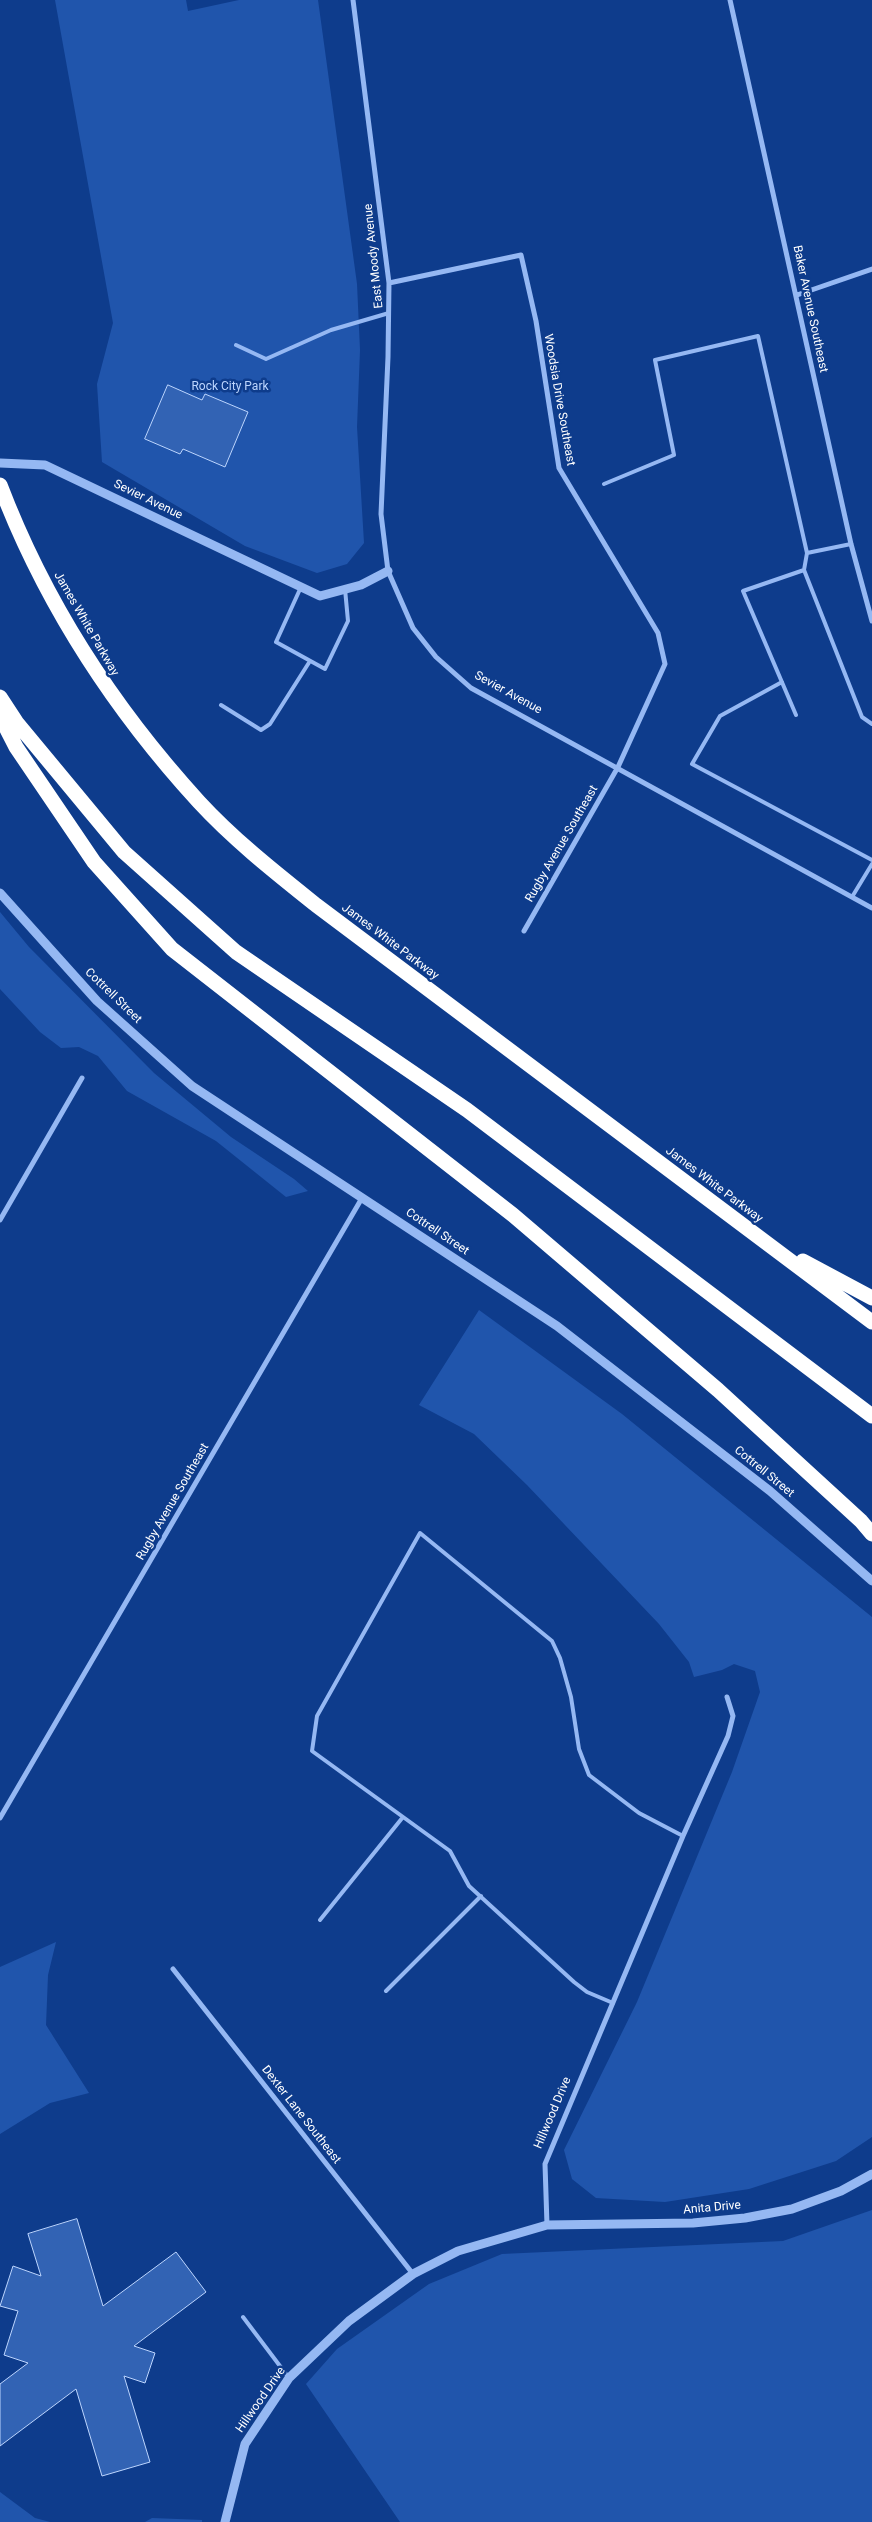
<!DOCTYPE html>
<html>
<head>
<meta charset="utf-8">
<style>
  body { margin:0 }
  canvas { display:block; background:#0e3c8c }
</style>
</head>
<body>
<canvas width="872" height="2522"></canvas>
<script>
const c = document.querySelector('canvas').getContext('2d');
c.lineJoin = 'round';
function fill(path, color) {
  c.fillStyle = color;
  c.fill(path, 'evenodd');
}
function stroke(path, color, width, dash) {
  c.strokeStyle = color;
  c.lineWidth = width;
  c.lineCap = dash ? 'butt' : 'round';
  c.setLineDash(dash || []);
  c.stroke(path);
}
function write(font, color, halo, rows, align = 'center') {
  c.font = font + ' Roboto,sans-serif';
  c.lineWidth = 5;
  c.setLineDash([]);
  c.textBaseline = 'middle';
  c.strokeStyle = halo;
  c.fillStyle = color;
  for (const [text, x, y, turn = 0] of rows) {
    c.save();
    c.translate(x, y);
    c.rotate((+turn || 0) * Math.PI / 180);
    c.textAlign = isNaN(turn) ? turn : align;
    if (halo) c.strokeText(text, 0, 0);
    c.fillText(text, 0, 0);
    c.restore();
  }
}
fill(new Path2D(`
  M 55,0 L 186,0 L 188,11 L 239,0 L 318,0 L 357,284 L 360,350 L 357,427 L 364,543 L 347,564 L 317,573 L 245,546 L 102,462 L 97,384 L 113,323 Z
  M 0,912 L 29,947 L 154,1073 L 231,1137 L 294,1179 L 308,1191 L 286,1197 L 216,1141 L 127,1091 L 98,1056 L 79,1047 L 61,1048 L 40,1032 L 0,989 Z
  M 479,1310 L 622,1414 L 872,1617 L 872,2137 L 836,2161 L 749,2189 L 665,2202 L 596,2198 L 572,2179 L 564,2150 L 637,2002 L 732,1772 L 760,1692 L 755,1671 L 734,1664 L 722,1670 L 694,1677 L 689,1662 L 659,1624 L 527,1485 L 474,1434 L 419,1405 Z
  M 56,1942 L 48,1975 L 46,2025 L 89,2093 L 50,2103 L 0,2134 L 0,1967 Z
  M 872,2210 L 872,2522 L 400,2522 L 306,2384 L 337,2349 L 429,2284 L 502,2254 L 783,2241 Z
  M 0,2492 L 35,2518 L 50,2522 L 0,2522 Z
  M 152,2518 L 202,2520 L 202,2522 L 145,2522 Z`), '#2055ac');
const building = new Path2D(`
  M 168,385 L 202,400 L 205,394 L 248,412 L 225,467 L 183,449 L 180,454 L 145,439 Z
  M 77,2219 L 103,2306 L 176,2252 L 206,2292 L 134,2346 L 155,2353 L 145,2383 L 124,2376 L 150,2462 L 102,2476 L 76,2389 L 0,2446 L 0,2384 L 28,2363 L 4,2355 L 18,2311 L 0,2306 L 13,2266 L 41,2276 L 28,2234 Z`);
fill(building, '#3263b4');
stroke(building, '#bcd5fe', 1);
stroke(new Path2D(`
  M 236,345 L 266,359 L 331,330 L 389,313
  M 604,484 L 674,455 L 655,360 L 758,336 L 807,553 L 851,544
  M 804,570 L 862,717 L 872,724
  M 301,587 L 276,642 L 325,669 L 348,621 L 345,589
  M 782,682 L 720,716 L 692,764 L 872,860
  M 221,705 L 261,730 L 270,724 L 310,661
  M 796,715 L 743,591 L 804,570 L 807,553
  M 852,897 L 872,864
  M 320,1920 L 403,1817
  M 386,1991 L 481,1896
  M 613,2003 L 587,1992 L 574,1982 L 469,1886 L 450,1851 L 312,1751 L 317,1716 L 420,1533 L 552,1641 L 560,1658 L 571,1697 L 579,1749 L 589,1775 L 639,1813 L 683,1836
  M 243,2317 L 289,2378`), '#95b8f3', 4);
stroke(new Path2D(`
  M 353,0 L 389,283 L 388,357 L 381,514 L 388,571 L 413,628 L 436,657 L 471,688 L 872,908
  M 730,0 L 851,544 L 872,621
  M 389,283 L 521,255 L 536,321 L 559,468 L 658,633 L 665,664 L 618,767 L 524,931
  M 797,295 L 872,269
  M 0,1220 L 82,1078
  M 0,1818 L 362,1198
  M 173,1969 L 413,2274
  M 547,2225 L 545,2164 L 683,1836 L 728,1736 L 733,1716 L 727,1697`), '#95b8f3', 5);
stroke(new Path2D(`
  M 0,463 L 45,465 L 320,596 L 361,585 L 388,571
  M 0,893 L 97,1001 L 192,1086 L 557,1326 L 770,1491 L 872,1581
  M 225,2522 L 245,2444 L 289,2378 L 349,2321 L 413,2274 L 458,2251 L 547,2225 L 693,2223 L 745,2218 L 792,2209 L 841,2191 L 872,2174`), '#95b8f3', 9);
stroke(new Path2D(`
  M 0,485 C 45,603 114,709 199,802 C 234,840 276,873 316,905 L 872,1322
  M 0,697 L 17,723 L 124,852 L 236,952 L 467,1110 L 872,1416
  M 0,716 L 16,747 L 94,862 L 172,949 L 513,1215 L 718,1390 L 861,1521 L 872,1534
  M 803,1261 L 872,1298`), '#fff', 15);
write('12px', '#fff', '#0e3c8c', [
  ["East Moody Avenue",374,256,-96],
  ["Baker Avenue Southeast",810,309,78],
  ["Woodsia Drive Southeast",559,400,80],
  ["Sevier Avenue",148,500,26],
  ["James White Parkway",86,624,60],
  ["Sevier Avenue",508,693,29],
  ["Rugby Avenue Southeast",562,844,-60],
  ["James White Parkway",390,942,37],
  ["Cottrell Street",113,996,44],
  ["James White Parkway",714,1185,37],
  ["Cottrell Street",437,1232,34],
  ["Cottrell Street",764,1472,39],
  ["Rugby Avenue Southeast",173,1502,-60],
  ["Hillwood Drive",553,2113,-67],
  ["Dexter Lane Southeast",301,2115,52],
  ["Anita Drive",712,2208,-5],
  ["Hillwood Drive",261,2400,-55]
]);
write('12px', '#bcd5fe', '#0e3c8c', [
  ["Rock City Park",230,387]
]);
</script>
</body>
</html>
